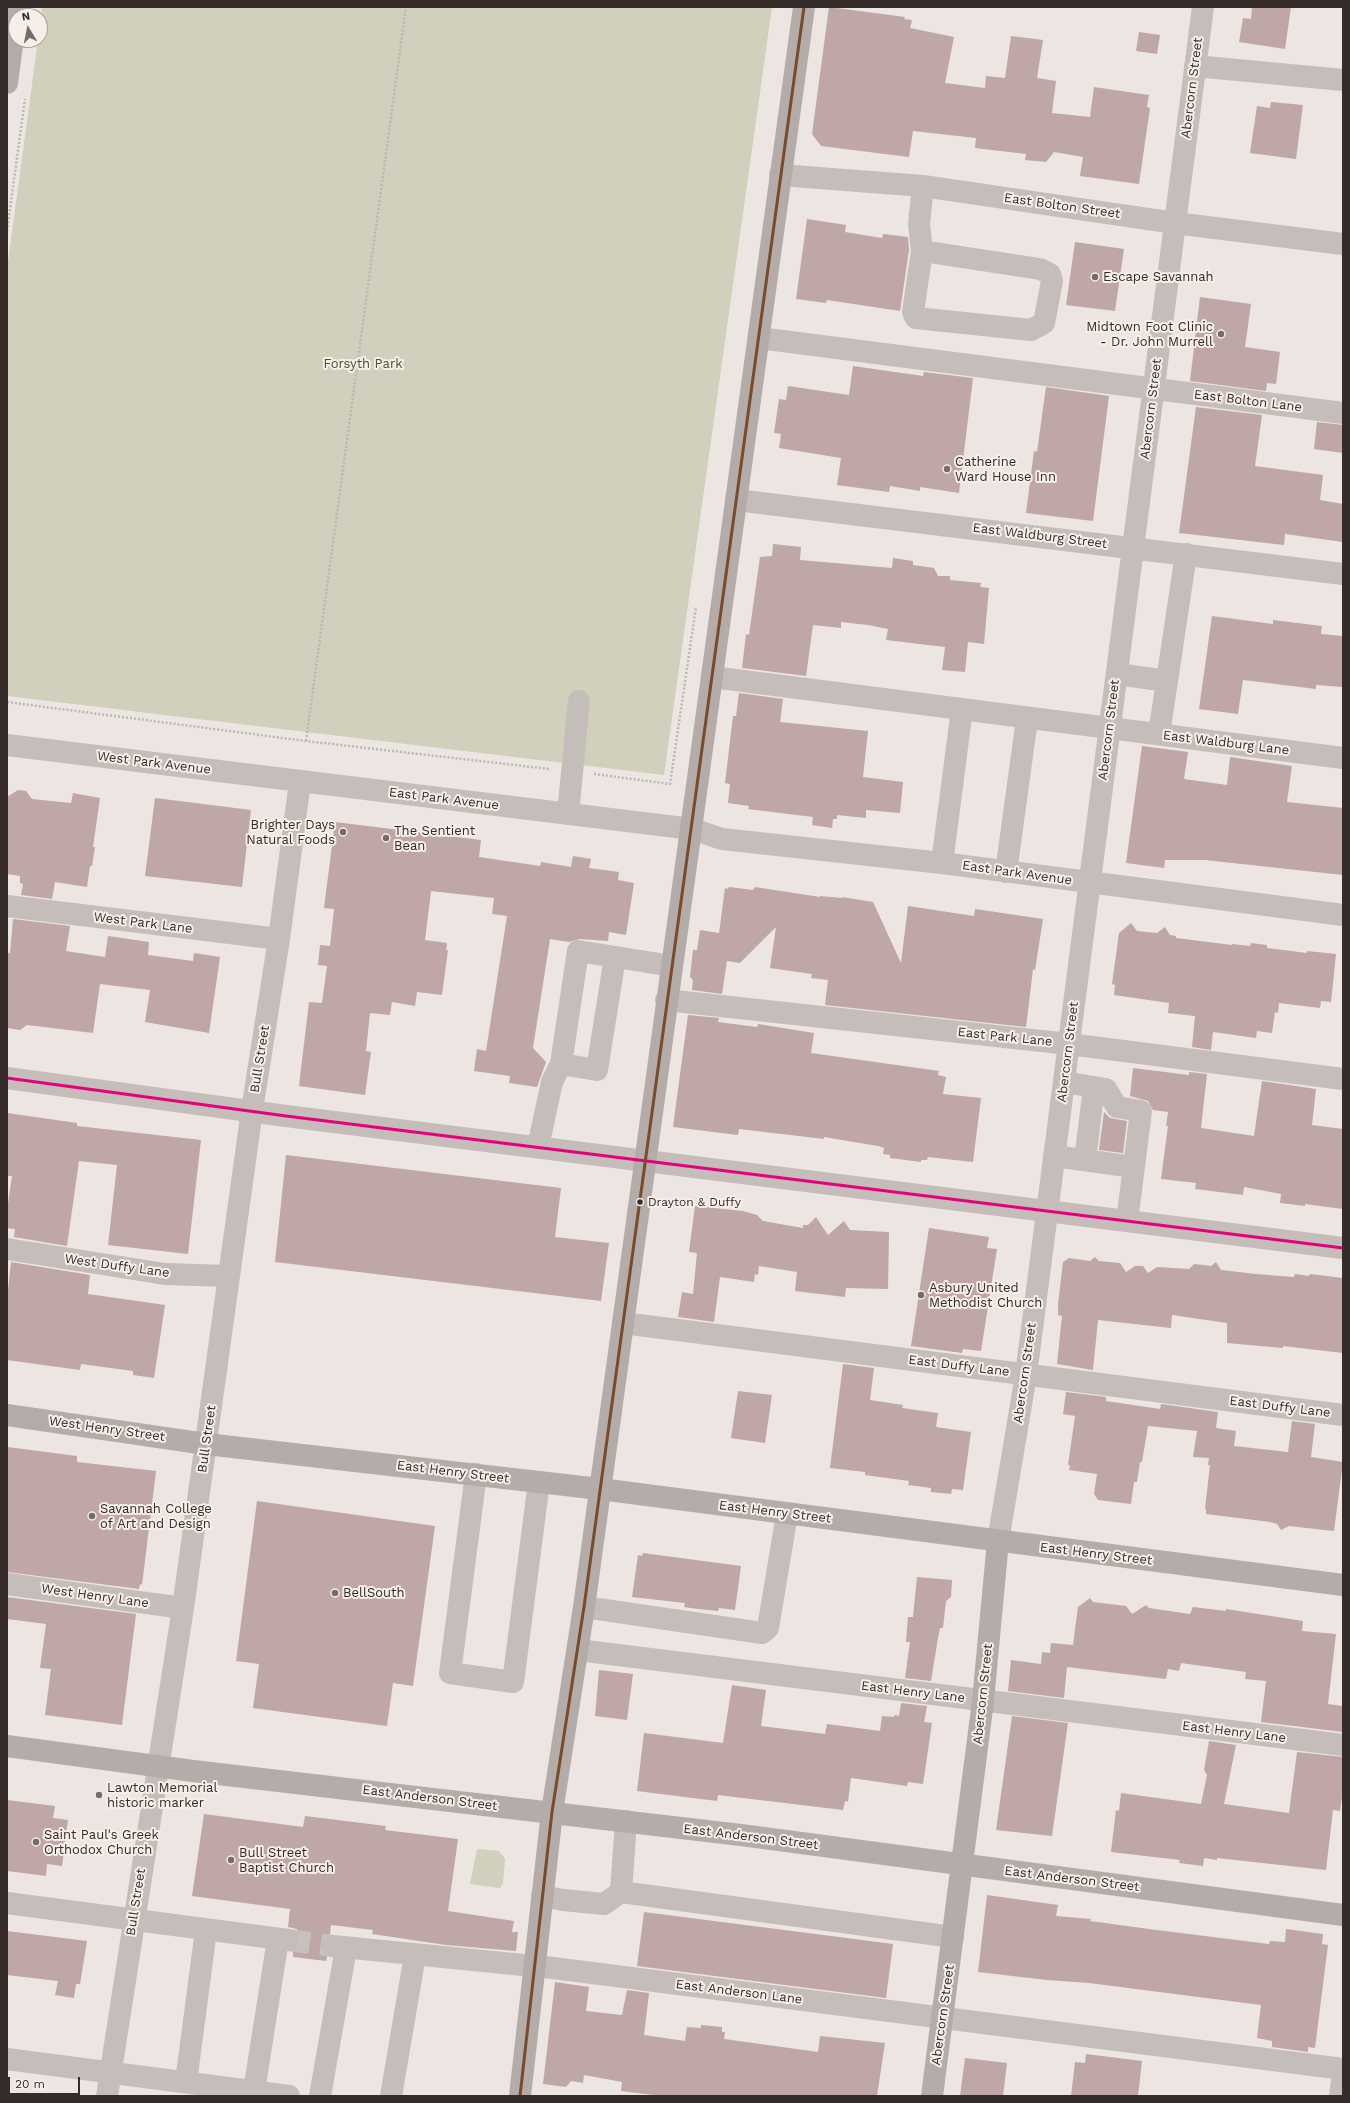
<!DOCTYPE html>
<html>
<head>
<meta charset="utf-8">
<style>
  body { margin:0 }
  #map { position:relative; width:1350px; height:2103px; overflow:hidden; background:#ece5e1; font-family:"Work Sans",sans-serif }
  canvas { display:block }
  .frame { position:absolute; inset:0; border:8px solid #352b29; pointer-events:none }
  .north { position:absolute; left:8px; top:8px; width:40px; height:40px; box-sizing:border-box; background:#f8eee9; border:1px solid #aaa09c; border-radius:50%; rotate:350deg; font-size:11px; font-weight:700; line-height:16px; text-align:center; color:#352b29 }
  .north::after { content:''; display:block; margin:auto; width:14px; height:18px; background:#756c69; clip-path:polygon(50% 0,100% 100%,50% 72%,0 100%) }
  .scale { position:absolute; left:8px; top:2077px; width:72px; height:18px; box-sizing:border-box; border:2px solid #352b29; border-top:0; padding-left:5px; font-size:12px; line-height:14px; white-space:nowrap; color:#352b29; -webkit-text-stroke:3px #f8eee9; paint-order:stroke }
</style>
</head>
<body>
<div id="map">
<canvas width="1350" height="2103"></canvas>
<div class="frame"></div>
<div class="north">N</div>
<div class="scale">20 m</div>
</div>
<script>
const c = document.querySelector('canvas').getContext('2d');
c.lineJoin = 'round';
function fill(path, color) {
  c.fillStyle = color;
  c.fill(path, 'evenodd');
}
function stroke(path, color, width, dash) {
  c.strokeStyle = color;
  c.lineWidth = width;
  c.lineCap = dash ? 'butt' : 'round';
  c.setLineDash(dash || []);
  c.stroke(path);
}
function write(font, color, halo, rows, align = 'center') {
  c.font = font + ' "Work Sans",sans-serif';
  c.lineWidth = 4;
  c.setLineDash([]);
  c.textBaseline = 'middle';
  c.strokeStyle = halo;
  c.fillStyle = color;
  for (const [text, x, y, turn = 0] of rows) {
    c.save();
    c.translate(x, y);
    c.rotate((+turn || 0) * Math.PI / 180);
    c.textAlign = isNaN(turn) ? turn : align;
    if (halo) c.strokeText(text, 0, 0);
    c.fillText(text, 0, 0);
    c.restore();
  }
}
fill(new Path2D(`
  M 42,7 L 772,7 L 664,775 L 7,696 L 7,269 L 38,40 L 40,40 Z
  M 477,1849 L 499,1851 L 505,1859 L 503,1883 L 500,1888 L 470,1884 Z`), '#d0d0bc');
fill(new Path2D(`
  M 829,7 L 905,17 L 904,19 L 912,20 L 910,28 L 954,37 L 945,83 L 985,88 L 986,76 L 1005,78 L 1011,36 L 1043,40 L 1037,78 L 1056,81 L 1052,113 L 1090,117 L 1094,87 L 1149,95 L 1147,107 L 1150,108 L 1139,184 L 1080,176 L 1083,157 L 1054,152 L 1046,162 L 1025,160 L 1026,154 L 975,148 L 976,138 L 913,131 L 909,157 L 821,146 L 812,134 Z
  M 1252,7 L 1291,7 L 1285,49 L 1239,42 L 1243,18 L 1251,19 Z
  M 1139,32 L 1160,35 L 1157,54 L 1136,51 Z
  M 1271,102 L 1303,105 L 1296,159 L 1250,153 L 1257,106 L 1270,108 Z
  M 807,219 L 846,225 L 845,232 L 882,238 L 883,234 L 908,237 L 909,250 L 900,311 L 827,300 L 826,303 L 796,299 Z
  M 1075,242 L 1124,249 L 1115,311 L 1066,305 Z
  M 1200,297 L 1251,304 L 1245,347 L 1280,352 L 1276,384 L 1267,383 L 1266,391 L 1190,381 Z
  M 853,366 L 923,376 L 924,372 L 973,378 L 959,493 L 920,487 L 920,491 L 890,486 L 889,492 L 837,485 L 841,458 L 779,448 L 781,434 L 774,433 L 779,399 L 786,400 L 788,386 L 849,395 Z
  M 1046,387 L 1109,396 L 1093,521 L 1026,513 L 1034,451 L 1037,452 Z
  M 1196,407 L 1262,415 L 1255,466 L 1323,475 L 1320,500 L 1343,504 L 1343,542 L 1285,534 L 1284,545 L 1179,533 Z
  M 1317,422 L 1343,425 L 1343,453 L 1314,449 Z
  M 773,544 L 801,547 L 800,560 L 892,568 L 893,558 L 913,561 L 913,565 L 934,568 L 938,576 L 950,576 L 950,580 L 981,583 L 980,587 L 989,588 L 984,644 L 968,642 L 965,672 L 942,670 L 945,647 L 886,640 L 888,629 L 868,625 L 841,622 L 841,628 L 813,625 L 806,676 L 742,668 L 746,634 L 749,635 L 760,557 L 772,556 Z
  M 1212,616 L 1273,624 L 1273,620 L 1322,626 L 1321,634 L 1343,636 L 1343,687 L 1316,685 L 1316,689 L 1243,680 L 1238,714 L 1199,709 Z
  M 739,693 L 783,699 L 780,722 L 868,731 L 863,777 L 903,782 L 900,813 L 866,810 L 866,818 L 837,815 L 837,819 L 833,819 L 832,828 L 812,825 L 813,817 L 748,809 L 749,806 L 728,803 L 730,784 L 725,783 L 733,716 L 736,716 Z
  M 1142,746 L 1188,752 L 1184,779 L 1227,785 L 1230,757 L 1292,766 L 1287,802 L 1343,808 L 1343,875 L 1205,860 L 1165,860 L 1164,868 L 1126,863 Z
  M 18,790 L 26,791 L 32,799 L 71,803 L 73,793 L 100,798 L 93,847 L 95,847 L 92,866 L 90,866 L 87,887 L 55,882 L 52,899 L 21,895 L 23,884 L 20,883 L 20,876 L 7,874 L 7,797 Z
  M 155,798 L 251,810 L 242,887 L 145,876 Z
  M 335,822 L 481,840 L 479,857 L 540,866 L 541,862 L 571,867 L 573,856 L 591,859 L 589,868 L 619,872 L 618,880 L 634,883 L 626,935 L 609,932 L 608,941 L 580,939 L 569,942 L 550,939 L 533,1048 L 546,1062 L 537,1087 L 509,1083 L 510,1076 L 474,1071 L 477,1049 L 486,1051 L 507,916 L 492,914 L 494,898 L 431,891 L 425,940 L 447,943 L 446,950 L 448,950 L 442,995 L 417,992 L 415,1006 L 392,1002 L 390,1015 L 370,1013 L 366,1051 L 371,1052 L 365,1095 L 299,1086 L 309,1002 L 322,1003 L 327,966 L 318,965 L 320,945 L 330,946 L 334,909 L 324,908 Z
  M 729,887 L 753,890 L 755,887 L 820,897 L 820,896 L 842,898 L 842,897 L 873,902 L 901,963 L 908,906 L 974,916 L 975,909 L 1043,919 L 1035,970 L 1033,969 L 1026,1027 L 825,1005 L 828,980 L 811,978 L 812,974 L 770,968 L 776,927 L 740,963 L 727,961 L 722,994 L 692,990 L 693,980 L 690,977 L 693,950 L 697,950 L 700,930 L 719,933 L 725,888 L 728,889 Z
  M 13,919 L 70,926 L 66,951 L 105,957 L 108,936 L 149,942 L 148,955 L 193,961 L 194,953 L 220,957 L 209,1033 L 145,1022 L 150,990 L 100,984 L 93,1033 L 27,1025 L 20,1030 L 7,1028 L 7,953 L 10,953 Z
  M 1131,923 L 1137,931 L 1157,933 L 1165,927 L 1170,935 L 1176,936 L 1176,938 L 1232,945 L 1232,944 L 1250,946 L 1251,943 L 1267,945 L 1267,948 L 1307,953 L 1307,951 L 1336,954 L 1331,1002 L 1321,1001 L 1320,1008 L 1279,1003 L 1278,1013 L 1275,1012 L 1272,1033 L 1257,1031 L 1256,1038 L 1213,1032 L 1211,1050 L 1192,1047 L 1195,1016 L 1168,1013 L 1169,1003 L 1114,995 L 1115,985 L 1112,984 L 1119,933 Z
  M 688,1015 L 719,1018 L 718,1022 L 757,1027 L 758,1024 L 814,1033 L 811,1053 L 939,1071 L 938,1075 L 946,1077 L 943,1094 L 981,1098 L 973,1162 L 928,1157 L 927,1160 L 921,1160 L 921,1162 L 890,1158 L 890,1155 L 883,1154 L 884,1148 L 878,1146 L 824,1137 L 824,1139 L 739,1129 L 738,1135 L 673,1127 Z
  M 1133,1068 L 1189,1075 L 1189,1072 L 1207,1074 L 1201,1128 L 1254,1136 L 1262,1081 L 1316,1089 L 1312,1125 L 1343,1129 L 1343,1209 L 1305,1204 L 1305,1206 L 1280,1203 L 1281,1194 L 1244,1187 L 1243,1195 L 1195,1189 L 1196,1183 L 1161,1179 L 1168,1126 L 1166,1126 L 1168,1112 L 1153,1110 L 1148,1101 L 1130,1096 Z
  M 1104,1112 L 1110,1118 L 1127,1121 L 1123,1153 L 1099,1150 Z
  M 7,1113 L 77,1123 L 77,1126 L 201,1140 L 188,1254 L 108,1245 L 117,1165 L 79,1161 L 67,1246 L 14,1237 L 15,1229 L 7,1228 L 7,1210 L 12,1176 L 7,1176 Z
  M 286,1155 L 561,1188 L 555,1237 L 609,1243 L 601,1301 L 275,1262 Z
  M 695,1206 L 743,1211 L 757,1215 L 763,1221 L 803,1228 L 803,1225 L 808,1225 L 816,1217 L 828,1235 L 844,1221 L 850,1230 L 889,1232 L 888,1289 L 846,1288 L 845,1297 L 795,1291 L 797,1272 L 759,1266 L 758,1275 L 755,1274 L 754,1282 L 720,1277 L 714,1322 L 678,1317 L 682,1292 L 693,1294 L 697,1253 L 689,1252 Z
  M 929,1228 L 989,1237 L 987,1248 L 997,1249 L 981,1351 L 963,1349 L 962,1353 L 911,1346 Z
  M 1095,1257 L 1099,1261 L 1120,1263 L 1126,1272 L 1135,1266 L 1143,1266 L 1148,1273 L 1157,1267 L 1189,1269 L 1194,1264 L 1211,1266 L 1216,1262 L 1221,1270 L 1256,1274 L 1294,1277 L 1295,1274 L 1309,1276 L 1310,1274 L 1343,1278 L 1343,1353 L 1283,1346 L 1283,1348 L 1227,1343 L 1227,1323 L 1172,1315 L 1171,1328 L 1098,1320 L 1093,1370 L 1057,1364 L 1062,1316 L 1058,1315 L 1058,1304 L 1063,1262 L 1069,1258 L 1090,1261 Z
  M 11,1262 L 90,1275 L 88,1294 L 165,1305 L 154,1378 L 133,1375 L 133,1371 L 81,1364 L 80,1370 L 7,1360 L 7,1300 Z
  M 843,1364 L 874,1368 L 870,1400 L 903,1405 L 902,1408 L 938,1413 L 936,1427 L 971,1432 L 963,1490 L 952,1489 L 951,1494 L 931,1492 L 931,1488 L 908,1485 L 909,1481 L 865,1475 L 865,1472 L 830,1468 Z
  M 738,1391 L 772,1395 L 765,1443 L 731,1438 Z
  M 1066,1392 L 1106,1397 L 1106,1401 L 1160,1409 L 1161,1404 L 1218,1412 L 1216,1428 L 1236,1431 L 1234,1446 L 1288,1452 L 1292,1421 L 1315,1424 L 1311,1457 L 1343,1462 L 1334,1531 L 1289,1526 L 1281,1530 L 1277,1524 L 1270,1522 L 1206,1514 L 1206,1509 L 1205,1509 L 1210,1465 L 1208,1465 L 1209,1458 L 1193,1457 L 1197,1431 L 1148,1426 L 1142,1462 L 1140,1462 L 1137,1482 L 1134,1482 L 1131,1504 L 1098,1500 L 1094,1494 L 1097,1474 L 1069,1470 L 1070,1465 L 1068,1465 L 1075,1416 L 1063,1414 Z
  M 7,1447 L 77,1456 L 77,1462 L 156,1471 L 142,1585 L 140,1584 L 139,1589 L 7,1572 Z
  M 257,1501 L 435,1526 L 413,1686 L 393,1683 L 387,1726 L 253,1708 L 259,1664 L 236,1661 Z
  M 643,1553 L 741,1566 L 735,1610 L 719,1608 L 718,1611 L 698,1609 L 684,1607 L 685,1603 L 632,1597 L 638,1555 L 642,1556 Z
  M 917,1577 L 952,1580 L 951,1597 L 946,1601 L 943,1628 L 940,1628 L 938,1638 L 931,1681 L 905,1678 L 910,1642 L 906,1642 L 908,1617 L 913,1617 Z
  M 7,1597 L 136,1614 L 122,1725 L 45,1715 L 51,1669 L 40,1668 L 46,1624 L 7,1619 Z
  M 1090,1598 L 1093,1602 L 1126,1606 L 1132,1614 L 1146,1605 L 1149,1608 L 1190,1614 L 1193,1607 L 1226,1611 L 1226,1609 L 1303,1621 L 1302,1631 L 1336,1634 L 1328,1704 L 1343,1706 L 1343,1732 L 1261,1722 L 1266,1681 L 1245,1679 L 1246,1672 L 1181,1663 L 1179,1671 L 1168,1669 L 1166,1679 L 1067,1667 L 1064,1698 L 1008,1691 L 1011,1660 L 1041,1664 L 1042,1652 L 1050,1653 L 1051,1643 L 1073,1645 L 1078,1607 Z
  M 599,1670 L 633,1674 L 627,1720 L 595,1716 Z
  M 732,1685 L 766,1690 L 761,1726 L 825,1734 L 827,1724 L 880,1731 L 882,1716 L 894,1717 L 894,1715 L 899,1716 L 901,1703 L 927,1706 L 924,1722 L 932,1723 L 923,1784 L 908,1782 L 907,1786 L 851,1778 L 848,1802 L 845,1801 L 843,1810 L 718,1795 L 717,1801 L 637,1791 L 644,1733 L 723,1743 Z
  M 1012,1716 L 1068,1723 L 1052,1836 L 996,1830 Z
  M 1209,1741 L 1236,1745 L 1224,1804 L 1289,1813 L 1297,1752 L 1343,1757 L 1343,1790 L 1340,1811 L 1333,1810 L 1326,1870 L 1217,1858 L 1217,1860 L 1204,1858 L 1203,1866 L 1179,1863 L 1180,1860 L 1111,1852 L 1116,1810 L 1119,1811 L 1121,1793 L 1201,1804 L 1207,1775 L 1204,1770 Z
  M 7,1800 L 55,1806 L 53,1818 L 68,1820 L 62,1866 L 47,1864 L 46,1876 L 7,1871 Z
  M 204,1814 L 303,1827 L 305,1816 L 386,1826 L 385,1830 L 458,1839 L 448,1911 L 514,1921 L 512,1932 L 518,1932 L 516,1951 L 446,1945 L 372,1934 L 373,1930 L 331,1925 L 330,1934 L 323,1938 L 321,1944 L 322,1951 L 327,1957 L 326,1961 L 293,1957 L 293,1951 L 298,1947 L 300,1941 L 297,1929 L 288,1927 L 290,1909 L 192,1896 Z
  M 987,1895 L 1058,1905 L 1056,1916 L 1091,1919 L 1090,1921 L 1149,1929 L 1269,1944 L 1270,1941 L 1285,1942 L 1286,1929 L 1323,1934 L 1322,1944 L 1328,1945 L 1315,2048 L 1308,2047 L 1308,2052 L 1272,2047 L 1272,2041 L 1257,2038 L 1261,2005 L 1089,1983 L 1047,1980 L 978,1972 Z
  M 644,1912 L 893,1944 L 886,1998 L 637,1966 Z
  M 7,1931 L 87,1941 L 80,1984 L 76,1984 L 74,1998 L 55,1995 L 58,1981 L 7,1975 Z
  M 555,1982 L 589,1987 L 586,2011 L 622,2015 L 627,1990 L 649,1993 L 644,2035 L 685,2041 L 687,2027 L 701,2028 L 701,2025 L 722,2027 L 722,2032 L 725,2032 L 724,2039 L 818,2052 L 820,2036 L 885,2043 L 877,2096 L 661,2096 L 621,2091 L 622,2082 L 584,2075 L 583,2083 L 571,2081 L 566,2087 L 543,2084 Z
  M 1086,2054 L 1142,2061 L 1138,2096 L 1071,2096 L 1075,2062 L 1085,2063 Z
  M 965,2058 L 1007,2063 L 1003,2096 L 960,2096 Z`), '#bea7a4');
stroke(new Path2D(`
  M 288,1940 L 333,1946`), '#c7c0bc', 22, [22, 11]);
stroke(new Path2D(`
  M 7,231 L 25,99
  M 7,702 L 306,741 L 549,769
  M 306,741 L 406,7
  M 594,774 L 670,784 L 696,607`), '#bdb6b3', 2.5, [2, 2]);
stroke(new Path2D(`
  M 1195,66 L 1343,80
  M 780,175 L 923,186 L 1175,223 L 1343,244
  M 922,251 L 1040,269 L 1050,274 L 1052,281 L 1044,323 L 1031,330 L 916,318 L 913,312 L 922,251 L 919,224 L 923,186
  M 759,338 L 1343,413
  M 736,500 L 1343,574
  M 1117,674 L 1167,681
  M 712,677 L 1343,758
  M 1159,734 L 1186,554
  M 7,745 L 692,829 L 722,839 L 942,863 L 1343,915
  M 568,814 L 579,701
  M 942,863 L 962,709
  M 1006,872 L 1027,719
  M 7,906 L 279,939
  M 666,1000 L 1069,1044 L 1343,1079
  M 561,1064 L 597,1070 L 615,957
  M 7,1078 L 286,1116 L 1343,1248
  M 1064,1082 L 1106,1089 L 1117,1107 L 1141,1111 L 1127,1221
  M 538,1147 L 552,1082 L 561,1064 L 578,951 L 672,966
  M 1054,1156 L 1134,1167
  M 1085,1160 L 1094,1087
  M 7,1249 L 165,1274 L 228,1276
  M 623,1323 L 1343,1415
  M 476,1474 L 450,1673 L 513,1682 L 539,1482
  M 998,1541 L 1026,1375 L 1203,7
  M 7,1584 L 183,1608
  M 584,1607 L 762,1633 L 768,1628 L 787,1514
  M 578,1650 L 1343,1745
  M 621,1892 L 626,1821
  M 542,1896 L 563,1900 L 604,1904 L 621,1892 L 953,1937
  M 7,1903 L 288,1940
  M 333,1946 L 553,1968 L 1343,2069
  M 7,2059 L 289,2096
  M 186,2082 L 206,1930
  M 254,2091 L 278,1939
  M 107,2096 L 183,1608 L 252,1110 L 279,939 L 300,782
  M 320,2096 L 346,1948
  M 391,2096 L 415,1955
  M 1340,2096 L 1343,2072`), '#c5bdba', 22);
stroke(new Path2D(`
  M 7,83 L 17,7
  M 7,1415 L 206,1444 L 600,1489 L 1343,1585
  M 7,1746 L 193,1771 L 741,1835 L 1343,1915
  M 520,2096 L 552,1812 L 584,1607 L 804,7
  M 932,2096 L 983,1701 L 998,1541`), '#b4aca9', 22);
stroke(new Path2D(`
  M 7,1078 L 286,1116 L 1343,1248`), '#e5007d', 3);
stroke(new Path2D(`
  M 520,2096 L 552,1812 L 584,1607 L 804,7`), '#7a4b2a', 3);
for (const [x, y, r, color] of [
  [1095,277,4,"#756c69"],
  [1221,334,4,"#756c69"],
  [947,469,4,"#756c69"],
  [343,832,4,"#756c69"],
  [386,838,4,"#756c69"],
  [640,1202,3.5,"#352b29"],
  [921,1295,4,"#756c69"],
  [92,1516,4,"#756c69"],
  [335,1593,4,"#756c69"],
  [99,1795,4,"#756c69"],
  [36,1842,4,"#756c69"],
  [231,1860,4,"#756c69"]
]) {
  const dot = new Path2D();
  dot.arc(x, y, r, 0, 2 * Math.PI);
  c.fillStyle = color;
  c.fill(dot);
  stroke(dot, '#f8eee9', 1.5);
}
write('12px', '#352b29', '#f8eee9', [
  ["Drayton & Duffy",648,1202]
], 'left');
write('13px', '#352b29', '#f8eee9', [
  ["Abercorn Street",1192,88,-83],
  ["East Bolton Street",1062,206,8],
  ["East Bolton Lane",1248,401,7],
  ["Abercorn Street",1151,409,-83],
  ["East Waldburg Street",1040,536,7],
  ["Abercorn Street",1109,730,-83],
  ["East Waldburg Lane",1226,743,7],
  ["West Park Avenue",154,763,7],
  ["East Park Avenue",444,799,7],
  ["East Park Avenue",1017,873,8],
  ["West Park Lane",143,923,7],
  ["East Park Lane",1005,1037,6],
  ["Abercorn Street",1068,1052,-83],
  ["Bull Street",260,1059,-81],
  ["West Duffy Lane",117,1266,8],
  ["East Duffy Lane",959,1366,7],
  ["Abercorn Street",1025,1373,-82],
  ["East Duffy Lane",1280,1407,7],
  ["West Henry Street",107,1429,8],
  ["Bull Street",207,1439,-82],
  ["East Henry Street",453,1472,7],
  ["East Henry Street",775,1512,7],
  ["East Henry Street",1096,1554,7],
  ["West Henry Lane",95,1596,8],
  ["East Henry Lane",913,1692,7],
  ["Abercorn Street",983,1694,-84],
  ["East Henry Lane",1234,1732,7],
  ["East Anderson Street",430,1798,7],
  ["East Anderson Street",751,1837,7],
  ["East Anderson Street",1072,1879,7],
  ["Bull Street",136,1902,-81],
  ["East Anderson Lane",739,1992,7],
  ["Abercorn Street",943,2015,-82]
]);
write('13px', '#352b29', '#f8eee9', [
  ["Escape Savannah",1103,277],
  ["Midtown Foot Clinic",1213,327,"right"],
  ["- Dr. John Murrell",1213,342,"right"],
  ["Catherine",955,462],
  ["Ward House Inn",955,477],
  ["Brighter Days",335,825,"right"],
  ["Natural Foods",335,840,"right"],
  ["The Sentient",394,831],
  ["Bean",394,846],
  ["Asbury United",929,1288],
  ["Methodist Church",929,1303],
  ["Savannah College",100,1509],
  ["of Art and Design",100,1524],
  ["BellSouth",343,1593],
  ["Lawton Memorial",107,1788],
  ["historic marker",107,1803],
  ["Saint Paul's Greek",44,1835],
  ["Orthodox Church",44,1850],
  ["Bull Street",239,1853],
  ["Baptist Church",239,1868]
], 'left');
write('13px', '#4b522f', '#f8eee9', [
  ["Forsyth Park",363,364]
]);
</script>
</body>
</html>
